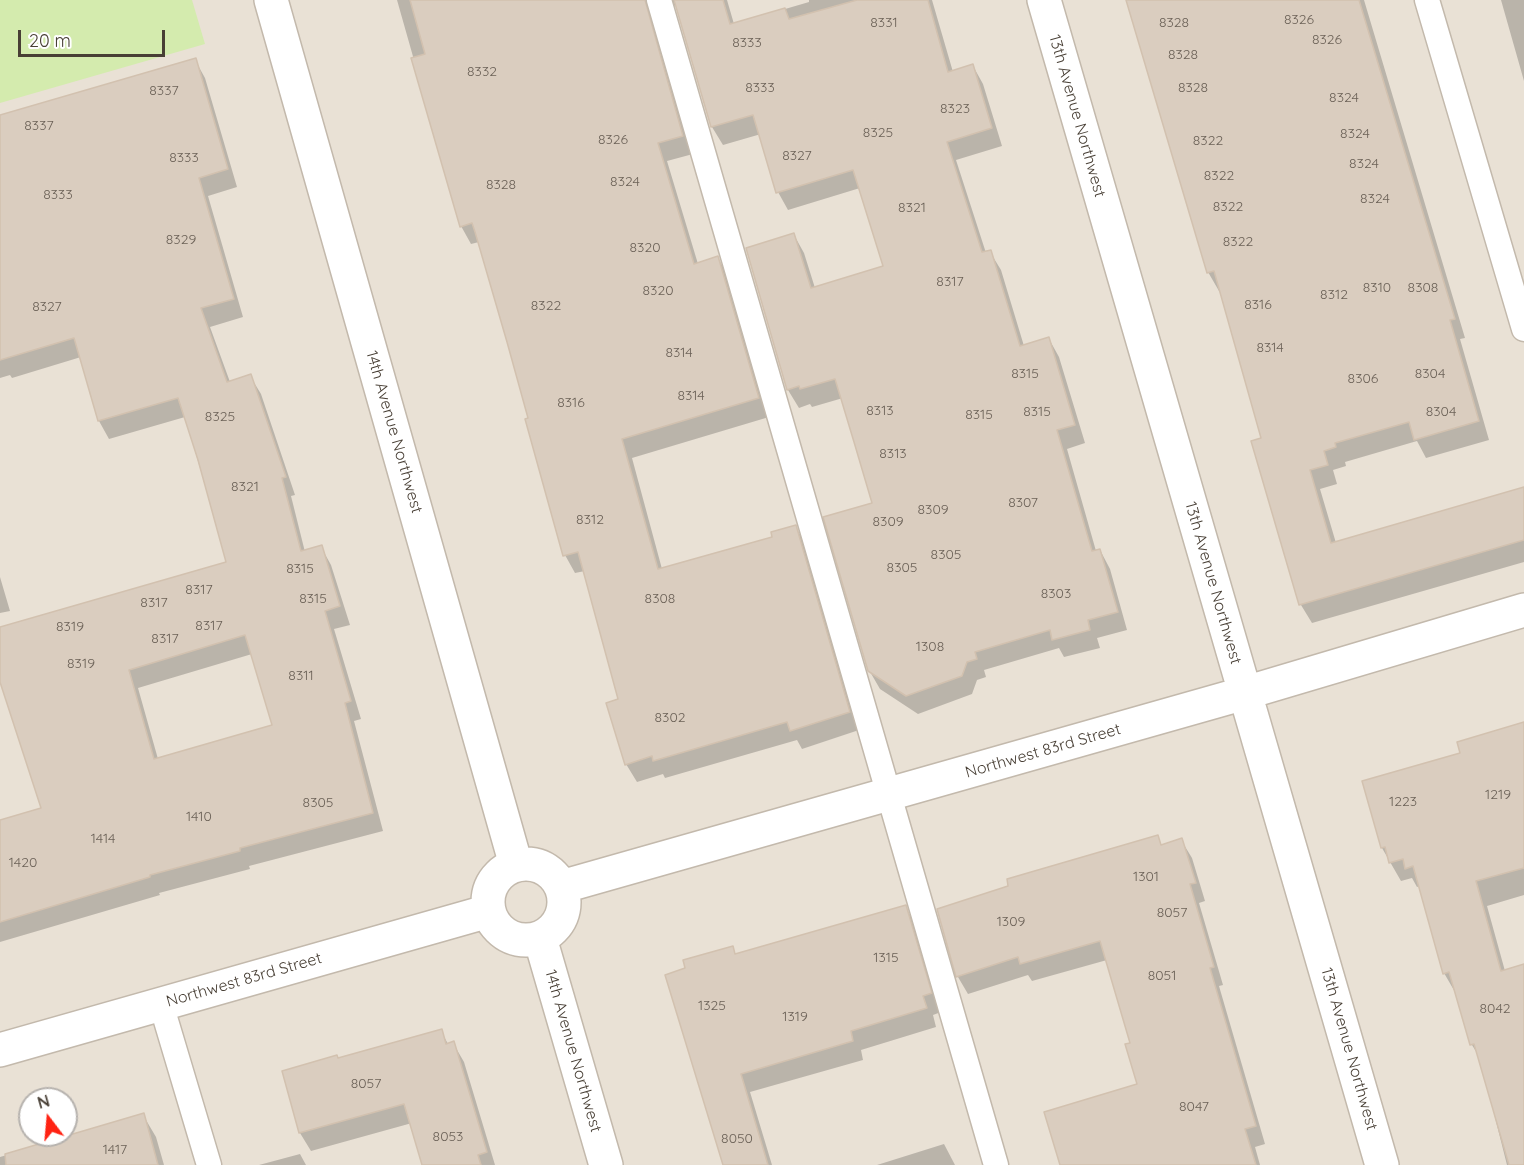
<!DOCTYPE html>
<html>
<head>
<meta charset="utf-8">
<style>
  body { margin:0 }
  #map { position:relative; width:1524px; height:1165px; overflow:hidden; background:#f4efe7; font-family:Quicksand,sans-serif }
  canvas { display:block }
  .north { position:absolute; left:18px; top:1087px; width:60px; height:60px; box-sizing:border-box; background:#fff; border:2px solid #b6b2ae; border-radius:50%; rotate:344deg; font-size:16px; font-weight:700; line-height:24px; text-align:center; color:#483f35 }
  .north::after { content:''; display:block; margin:auto; width:21px; height:27px; background:#ff2313; clip-path:polygon(50% 0,100% 100%,50% 72%,0 100%) }
  .scale { position:absolute; left:18px; top:30px; width:147px; height:27px; box-sizing:border-box; border:3px solid #483f35; border-top:0; padding-left:8px; font-size:18px; line-height:21px; white-space:nowrap; color:#483f35; -webkit-text-stroke:4px #fff; paint-order:stroke }
</style>
</head>
<body>
<div id="map">
<canvas width="1524" height="1165"></canvas>
<div class="north">N</div>
<div class="scale">20 m</div>
</div>
<script>
const c = document.querySelector('canvas').getContext('2d');
c.lineJoin = 'round';
function fill(path, color) {
  c.fillStyle = color;
  c.fill(path, 'evenodd');
}
function stroke(path, color, width, dash) {
  c.strokeStyle = color;
  c.lineWidth = width;
  c.lineCap = dash ? 'butt' : 'round';
  c.setLineDash(dash || []);
  c.stroke(path);
}
function write(font, color, halo, rows, align = 'center') {
  c.font = font + ' Quicksand,sans-serif';
  c.lineWidth = 4.5;
  c.setLineDash([]);
  c.textBaseline = 'middle';
  c.strokeStyle = halo;
  c.fillStyle = color;
  for (const [text, x, y, turn = 0] of rows) {
    c.save();
    c.translate(x, y);
    c.rotate((+turn || 0) * Math.PI / 180);
    c.textAlign = isNaN(turn) ? turn : align;
    if (halo) c.strokeText(text, 0, 0);
    c.fillText(text, 0, 0);
    c.restore();
  }
}
fill(new Path2D(`
  M 0,0 L 1524,0 L 1524,1165 L 0,1165 ZM 30,1099 L 66,1099 L 66,1135 L 30,1135 Z`), '#e9e1d5');
fill(new Path2D(`
  M 0,0 L 192,0 L 205,44 L 0,103 Z`), '#d4ebae');
fill(new Path2D(`
  M 397,0 L 727,0 L 734,24 L 809,2 L 809,0 L 932,0 L 953,72 L 973,66 L 983,84 L 1002,146 L 956,160 L 986,253 L 990,252 L 1001,270 L 1024,346 L 1049,339 L 1059,357 L 1085,443 L 1067,449 L 1096,551 L 1100,550 L 1110,569 L 1127,630 L 1097,638 L 1100,648 L 1064,657 L 1059,648 L 984,670 L 986,677 L 977,680 L 972,694 L 918,714 L 880,689 L 869,670 L 874,504 L 843,398 L 812,407 L 810,404 L 799,408 L 788,390 L 794,235 L 804,253 L 815,288 L 885,267 L 860,188 L 788,210 L 778,192 L 761,134 L 723,145 L 712,127 L 677,6 L 665,4 L 693,154 L 667,161 L 698,264 L 718,258 L 728,276 L 769,417 L 632,458 L 662,569 L 774,538 L 795,526 L 806,545 L 859,730 L 802,749 L 797,740 L 665,778 L 663,774 L 637,782 L 626,764 L 620,700 L 585,571 L 575,573 L 565,555 L 530,419 L 479,242 L 471,244 L 461,226 Z
  M 1127,0 L 1364,0 L 1465,338 L 1460,339 L 1489,440 L 1426,458 L 1417,441 L 1345,462 L 1346,466 L 1333,470 L 1337,484 L 1320,489 L 1336,543 L 1524,489 L 1524,562 L 1312,623 L 1301,605 L 1253,442 L 1263,439 L 1221,290 L 1219,291 L 1208,272 Z
  M 1501,0 L 1524,0 L 1524,81 Z
  M 195,60 L 205,78 L 237,187 L 208,196 L 243,317 L 210,327 L 230,382 L 250,376 L 261,394 L 295,495 L 291,496 L 305,552 L 321,547 L 331,565 L 350,625 L 334,629 L 361,719 L 354,721 L 383,831 L 249,866 L 250,869 L 159,893 L 160,895 L 0,942 L 0,822 L 43,809 L 0,677 L 0,629 L 228,563 L 185,417 L 109,439 L 99,421 L 81,357 L 12,378 L 10,375 L 0,378 L 0,117 ZM 252,654 L 274,726 L 158,759 L 138,688 Z
  M 0,577 L 10,611 L 0,613 Z
  M 1524,723 L 1524,895 L 1487,906 L 1505,971 L 1524,966 L 1524,1165 L 1507,1165 L 1480,1058 L 1472,1045 L 1455,992 L 1444,973 L 1420,886 L 1417,887 L 1412,878 L 1401,881 L 1382,848 L 1364,782 L 1462,754 Z
  M 1157,837 L 1162,846 L 1181,840 L 1192,858 L 1205,901 L 1199,903 L 1223,985 L 1219,986 L 1265,1144 L 1255,1147 L 1260,1165 L 1158,1165 L 1139,1085 L 1131,1044 L 1107,960 L 1032,981 L 1028,975 L 968,994 L 958,977 L 939,910 Z
  M 905,907 L 916,925 L 941,1012 L 933,1015 L 936,1027 L 861,1050 L 863,1060 L 750,1092 L 772,1165 L 724,1165 L 687,969 L 732,948 L 736,955 Z
  M 441,1031 L 448,1044 L 453,1043 L 464,1062 L 495,1165 L 424,1165 L 412,1123 L 311,1151 L 300,1133 L 338,1060 Z
  M 143,1115 L 156,1137 L 164,1165 L 0,1165 L 0,1157 Z
  M 944,1144 L 955,1165 L 877,1165 Z
  M 300,1154 L 306,1165 L 259,1165 Z`), '#0003');
const building = new Path2D(`
  M 410,0 L 645,0 L 683,136 L 658,143 L 694,264 L 718,256 L 759,398 L 622,439 L 658,569 L 772,537 L 771,532 L 796,525 L 850,712 L 790,731 L 787,722 L 653,761 L 652,756 L 625,765 L 606,703 L 618,699 L 578,552 L 563,556 L 525,419 L 528,418 L 507,342 L 475,232 L 472,223 L 460,227 L 411,58 L 425,54 Z
  M 674,0 L 723,0 L 730,24 L 785,8 L 789,19 L 857,0 L 928,0 L 948,72 L 973,64 L 992,128 L 947,142 L 982,252 L 991,250 L 1020,346 L 1049,337 L 1075,425 L 1057,430 L 1092,551 L 1100,549 L 1118,612 L 1088,620 L 1090,630 L 1052,640 L 1050,630 L 975,652 L 977,659 L 967,662 L 962,676 L 906,696 L 868,671 L 823,517 L 872,503 L 854,442 L 835,379 L 800,389 L 799,386 L 787,390 L 746,248 L 794,233 L 811,288 L 883,266 L 853,170 L 776,193 L 753,115 L 711,127 Z
  M 1126,0 L 1359,0 L 1455,319 L 1450,320 L 1479,421 L 1414,440 L 1409,422 L 1335,443 L 1336,447 L 1324,451 L 1328,465 L 1310,470 L 1331,543 L 1524,487 L 1524,540 L 1299,605 L 1251,441 L 1261,438 L 1214,271 L 1207,273 Z
  M 196,58 L 228,169 L 199,178 L 234,299 L 201,308 L 227,382 L 251,374 L 286,477 L 282,478 L 301,551 L 322,545 L 340,606 L 325,611 L 351,701 L 345,703 L 373,813 L 240,848 L 240,851 L 150,875 L 150,877 L 0,922 L 0,820 L 41,808 L 0,682 L 0,627 L 226,562 L 198,460 L 178,398 L 98,421 L 74,338 L 0,360 L 0,115 ZM 245,635 L 272,725 L 154,759 L 129,670 Z
  M 1524,722 L 1524,868 L 1476,881 L 1501,971 L 1524,964 L 1524,1165 L 1509,1165 L 1474,1044 L 1470,1045 L 1449,972 L 1443,974 L 1413,866 L 1405,869 L 1403,859 L 1389,863 L 1385,847 L 1381,848 L 1362,781 L 1460,753 L 1457,742 Z
  M 1158,835 L 1161,845 L 1182,838 L 1196,883 L 1190,884 L 1214,967 L 1210,968 L 1256,1126 L 1245,1129 L 1256,1165 L 1060,1165 L 1044,1112 L 1137,1084 L 1125,1044 L 1130,1043 L 1100,941 L 1020,964 L 1018,957 L 956,977 L 937,909 L 1008,886 L 1007,879 Z
  M 906,905 L 932,993 L 923,996 L 927,1008 L 851,1031 L 853,1041 L 741,1074 L 768,1165 L 723,1165 L 665,975 L 685,968 L 683,960 L 733,946 L 735,954 Z
  M 442,1029 L 446,1044 L 454,1041 L 487,1152 L 478,1155 L 481,1165 L 422,1165 L 404,1104 L 299,1133 L 282,1071 L 337,1055 L 338,1058 Z
  M 144,1113 L 158,1165 L 6,1165 L 5,1154 Z`);
fill(building, '#dacdbf');
stroke(building, '#d2c1af', 1.5);
const lane = new Path2D(`
  M 659,0 L 996,1165
  M 1427,0 L 1524,329
  M 161,1004 L 209,1165`);
const street = new Path2D(`
  M 271,0 L 516,865
  M 1044,0 L 1382,1165
  M488 902a38 38 0 1 1 76 0a38 38 0 1 1-76 0Z
  M 561,887 L 1245,693 L 1524,610
  M 540,938 L 606,1165
  M 0,1050 L 489,911`);
stroke(lane, '#c3b9ac', 27);
stroke(street, '#c3b9ac', 36);
stroke(lane, '#fff', 24);
stroke(street, '#fff', 33);
write('14px', '#6c6258', null, [
  ["8326",1299,20],
  ["8331",884,23],
  ["8328",1174,23],
  ["8326",1327,40],
  ["8333",747,43],
  ["8328",1183,55],
  ["8332",482,72],
  ["8333",760,88],
  ["8328",1193,88],
  ["8337",164,91],
  ["8324",1344,98],
  ["8323",955,109],
  ["8337",39,126],
  ["8325",878,133],
  ["8324",1355,134],
  ["8326",613,140],
  ["8322",1208,141],
  ["8327",797,156],
  ["8333",184,158],
  ["8324",1364,164],
  ["8322",1219,176],
  ["8324",625,182],
  ["8328",501,185],
  ["8333",58,195],
  ["8324",1375,199],
  ["8322",1228,207],
  ["8321",912,208],
  ["8329",181,240],
  ["8322",1238,242],
  ["8320",645,248],
  ["8317",950,282],
  ["8310",1377,288],
  ["8308",1423,288],
  ["8320",658,291],
  ["8312",1334,295],
  ["8316",1258,305],
  ["8322",546,306],
  ["8327",47,307],
  ["8314",1270,348],
  ["8314",679,353],
  ["8315",1025,374],
  ["8304",1430,374],
  ["8306",1363,379],
  ["8314",691,396],
  ["8316",571,403],
  ["8313",880,411],
  ["8315",1037,412],
  ["8304",1441,412],
  ["8315",979,415],
  ["8325",220,417],
  ["8313",893,454],
  ["8321",245,487],
  ["8307",1023,503],
  ["8309",933,510],
  ["8312",590,520],
  ["8309",888,522],
  ["8305",946,555],
  ["8305",902,568],
  ["8315",300,569],
  ["8317",199,590],
  ["8303",1056,594],
  ["8315",313,599],
  ["8308",660,599],
  ["8317",154,603],
  ["8317",209,626],
  ["8319",70,627],
  ["8317",165,639],
  ["1308",930,647],
  ["8319",81,664],
  ["8311",301,676],
  ["8302",670,718],
  ["1219",1498,795],
  ["1223",1403,802],
  ["8305",318,803],
  ["1410",199,817],
  ["1414",103,839],
  ["1420",23,863],
  ["1301",1146,877],
  ["8057",1172,913],
  ["1309",1011,922],
  ["1315",886,958],
  ["8051",1162,976],
  ["1325",712,1006],
  ["8042",1495,1009],
  ["1319",795,1017],
  ["8057",366,1084],
  ["8047",1194,1107],
  ["8053",448,1137],
  ["8050",737,1139],
  ["1417",115,1150]
]);
write('16px', '#483f35', '#fff', [
  ["13th Avenue Northwest",1077,116,74],
  ["14th Avenue Northwest",394,432,74],
  ["13th Avenue Northwest",1213,583,74],
  ["Northwest 83rd Street",1043,751,-16],
  ["Northwest 83rd Street",244,980,-16],
  ["13th Avenue Northwest",1349,1049,74],
  ["14th Avenue Northwest",573,1051,74]
]);
</script>
</body>
</html>
